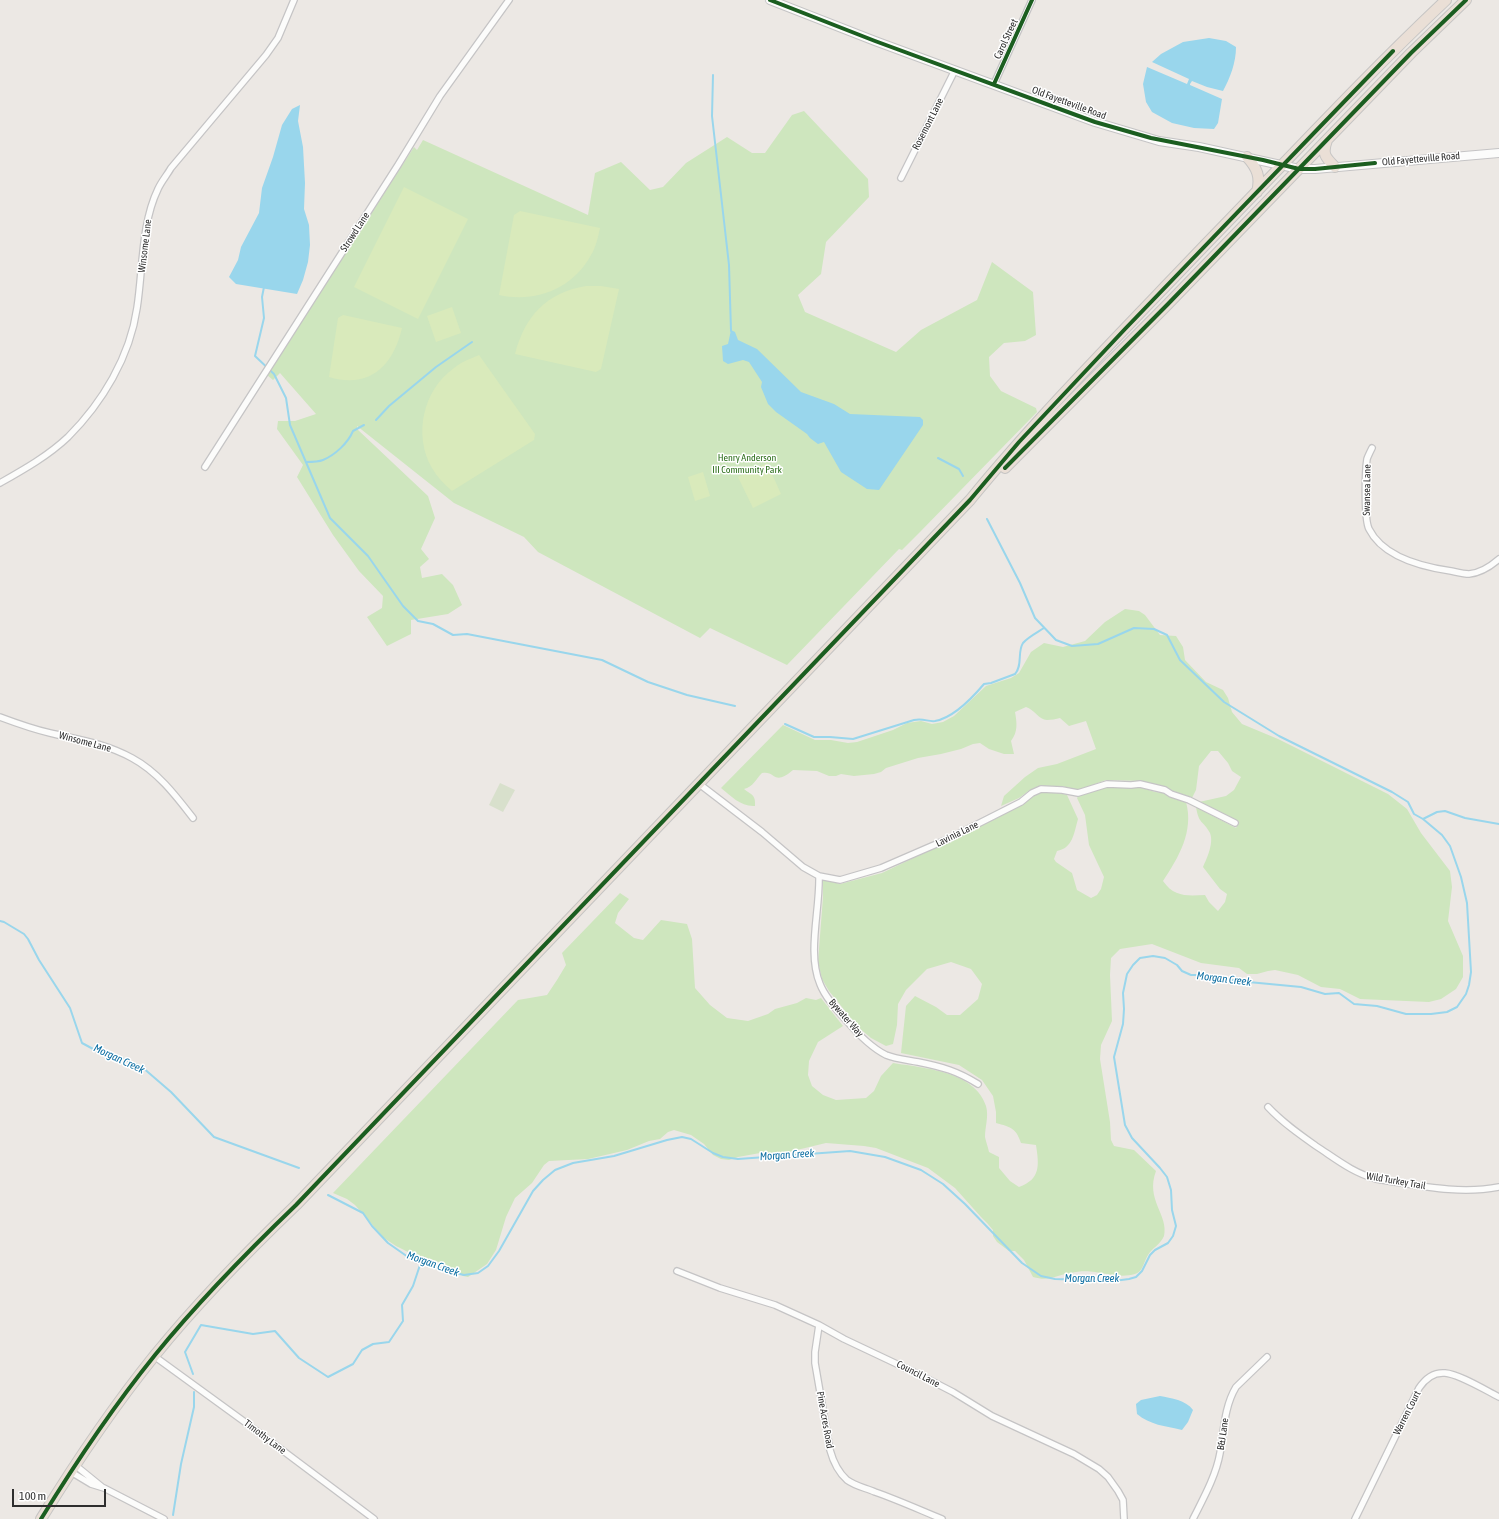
<!DOCTYPE html>
<html>
<head>
<meta charset="utf-8">
<style>
  body { margin:0 }
  #map { position:relative; width:1499px; height:1519px; overflow:hidden; background:#ece8e4; font-family:"Asap Condensed",sans-serif }
  canvas { display:block }
  .scale { position:absolute; left:12px; top:1489px; width:94px; height:18px; box-sizing:border-box; border:2px solid #2e2e2e; border-top:0; padding-left:5px; font-size:12px; line-height:14px; white-space:nowrap; color:#2e2e2e; -webkit-text-stroke:3px #fff; paint-order:stroke }
</style>
</head>
<body>
<div id="map">
<canvas width="1499" height="1519"></canvas>
<div class="scale">100 m</div>
</div>
<script>
const c = document.querySelector('canvas').getContext('2d');
c.lineJoin = 'round';
function fill(path, color) {
  c.fillStyle = color;
  c.fill(path, 'evenodd');
}
function stroke(path, color, width, dash) {
  c.strokeStyle = color;
  c.lineWidth = width;
  c.lineCap = dash ? 'butt' : 'round';
  c.setLineDash(dash || []);
  c.stroke(path);
}
function write(font, color, halo, rows, align = 'center') {
  c.font = font + ' "Asap Condensed",sans-serif';
  c.lineWidth = 3;
  c.setLineDash([]);
  c.textBaseline = 'middle';
  c.strokeStyle = halo;
  c.fillStyle = color;
  for (const [text, x, y, turn = 0] of rows) {
    c.save();
    c.translate(x, y);
    c.rotate((+turn || 0) * Math.PI / 180);
    c.textAlign = isNaN(turn) ? turn : align;
    if (halo) c.strokeText(text, 0, 0);
    c.fillText(text, 0, 0);
    c.restore();
  }
}
fill(new Path2D(`
  M 804,111 L 868,179 L 869,197 L 826,242 L 821,274 L 798,295 L 805,312 L 896,352 L 921,330 L 977,300 L 992,262 L 1033,292 L 1036,335 L 1025,341 L 1004,343 L 989,357 L 990,376 L 1001,391 L 1036,408 L 1037,412 L 920,532 L 902,550 L 899,549 L 787,665 L 710,628 L 700,638 L 538,552 L 524,537 L 454,503 L 357,426 L 357,429 L 428,496 L 435,518 L 421,549 L 429,559 L 420,567 L 422,578 L 442,574 L 453,585 L 462,605 L 448,614 L 411,620 L 411,634 L 387,646 L 367,617 L 382,608 L 383,596 L 359,571 L 333,535 L 297,477 L 303,465 L 277,429 L 278,421 L 295,421 L 316,414 L 280,373 L 273,380 L 267,375 L 414,147 L 417,150 L 423,140 L 588,215 L 595,173 L 621,162 L 650,190 L 663,187 L 686,163 L 727,137 L 752,153 L 765,153 L 792,115 Z
  M 1125,609 L 1139,611 L 1145,615 L 1160,635 L 1176,636 L 1183,647 L 1185,660 L 1206,682 L 1223,690 L 1228,698 L 1232,712 L 1242,724 L 1278,739 L 1388,794 L 1407,809 L 1421,833 L 1450,871 L 1452,887 L 1448,921 L 1463,956 L 1463,977 L 1456,989 L 1441,999 L 1429,1002 L 1360,999 L 1340,989 L 1321,987 L 1298,975 L 1275,970 L 1268,971 L 1257,974 L 1247,974 L 1239,968 L 1201,963 L 1152,944 L 1120,949 L 1111,958 L 1110,975 L 1112,1021 L 1101,1045 L 1100,1059 L 1110,1122 L 1111,1140 L 1114,1146 L 1134,1150 L 1156,1171 C 1145,1200 1169,1215 1164,1236 C 1161,1244 1152,1248 1148,1255 C 1144,1261 1143,1272 1135,1274 C 1122,1278 1108,1274 1095,1272 C 1088,1271 1078,1271 1071,1273 C 1055,1275 1050,1282 1033,1277 L 1024,1260 L 1015,1251 L 1009,1251 L 997,1242 L 993,1236 L 993,1230 L 987,1223 L 981,1217 L 955,1188 L 928,1168 L 876,1148 L 864,1146 L 826,1143 L 780,1154 L 760,1153 L 738,1157 L 729,1160 L 721,1159 L 713,1155 L 704,1144 L 691,1135 L 674,1130 L 668,1132 L 660,1139 L 649,1141 L 627,1150 L 588,1159 L 549,1161 L 544,1165 L 532,1183 L 515,1198 L 506,1217 L 496,1250 L 487,1264 L 468,1277 L 463,1276 L 454,1270 L 436,1261 L 410,1253 L 396,1246 L 384,1238 L 355,1205 L 347,1199 L 333,1193 L 518,1000 L 547,995 L 557,980 L 566,965 L 562,953 L 620,893 L 629,899 L 618,913 L 615,923 L 634,938 L 643,940 L 661,920 L 687,924 L 692,939 L 695,988 L 710,1005 L 727,1018 L 748,1021 L 768,1014 L 775,1009 L 797,1003 L 806,998 L 816,1000 L 821,998 L 843,1026 L 818,1042 L 809,1061 L 808,1075 L 812,1086 L 823,1095 L 836,1100 L 866,1098 L 874,1091 L 881,1076 L 893,1063 C 923,1068 975,1071 986,1106 C 989,1116 985,1127 985,1137 C 986,1142 988,1147 989,1152 L 999,1157 L 999,1168 L 1010,1181 L 1019,1187 C 1041,1179 1039,1165 1036,1145 L 1021,1143 C 1016,1128 1011,1127 996,1123 L 996,1112 L 993,1096 L 982,1080 L 959,1065 L 901,1053 L 906,1006 L 915,996 L 936,1007 L 947,1015 L 960,1015 L 978,999 L 982,984 L 971,969 L 951,962 L 927,969 L 906,990 L 898,1004 L 897,1025 L 893,1044 L 886,1046 L 871,1038 L 858,1027 L 829,991 L 822,979 L 818,962 L 823,897 L 823,879 L 840,884 L 882,873 L 999,817 L 1041,792 L 1060,793 L 1067,795 L 1078,819 C 1074,833 1073,848 1057,851 L 1054,859 L 1056,862 L 1072,873 L 1077,890 L 1091,898 L 1097,895 L 1101,889 L 1104,877 L 1089,845 L 1085,815 L 1077,798 L 1079,795 L 1107,786 L 1130,788 L 1140,787 L 1155,792 L 1164,793 L 1168,796 L 1186,802 C 1194,831 1179,857 1163,881 C 1174,897 1187,896 1205,895 L 1209,902 L 1218,911 L 1225,902 L 1227,894 L 1220,889 L 1203,867 C 1207,858 1214,843 1210,833 C 1203,820 1199,825 1196,807 L 1236,828 L 1239,822 L 1199,802 L 1226,796 L 1234,790 L 1241,777 L 1232,771 L 1228,763 L 1218,751 L 1211,751 L 1199,766 L 1196,790 L 1192,798 L 1174,793 L 1169,789 L 1141,781 L 1106,780 L 1079,790 L 1061,786 L 1039,786 L 1030,790 L 1019,798 L 1001,806 L 1004,796 L 1025,777 L 1038,768 L 1057,764 L 1096,749 L 1086,721 L 1069,726 L 1060,718 C 1056,719 1051,720 1047,720 C 1039,720 1034,709 1026,707 L 1015,712 C 1017,723 1018,732 1011,741 L 1014,754 L 1004,754 L 989,749 L 980,743 L 973,744 L 961,749 L 941,754 L 918,758 L 886,768 L 881,772 L 874,774 L 854,776 L 841,774 L 836,776 L 829,776 L 817,771 L 793,770 C 773,787 776,770 762,773 C 756,779 753,787 744,789 C 751,795 756,794 755,806 C 741,807 731,796 721,788 L 783,725 L 815,740 L 831,740 L 848,743 L 857,742 L 893,730 L 907,723 L 921,721 L 932,724 L 943,722 L 954,716 L 986,686 L 1011,678 L 1019,673 L 1031,652 L 1044,643 L 1063,647 L 1085,641 L 1105,622 Z`), '#cee6be');
fill(new Path2D(`
  M 500,783 L 515,790 L 503,812 L 489,805 Z`), '#d8e0cc');
fill(new Path2D(`
  M 404,187 L 468,219 L 418,319 L 354,287 Z
  M 520,211 L 600,228 C 598,237 596,247 591,255 C 573,289 535,303 499,295 L 514,215 Z
  M 586,286 L 601,286 L 619,289 L 601,369 L 596,372 L 515,354 C 525,316 546,293 586,286 Z
  M 452,307 L 461,333 L 436,342 L 427,316 Z
  M 343,315 L 402,328 C 393,366 370,389 329,377 L 338,318 Z
  M 479,355 L 535,434 L 534,440 L 452,491 C 444,484 437,477 432,468 C 413,435 423,390 454,368 C 461,362 470,359 479,355 Z
  M 767,463 L 781,494 L 753,508 L 738,477 Z
  M 703,472 L 710,496 L 695,501 L 688,477 Z`), '#d9eabb');
fill(new Path2D(`
  M 1209,38 L 1226,41 L 1236,47 C 1236,63 1230,78 1223,91 L 1207,87 L 1192,81 L 1190,84 L 1190,85 L 1222,99 L 1218,123 L 1214,129 L 1194,128 L 1172,123 L 1152,112 L 1146,102 L 1143,84 L 1147,67 L 1187,84 L 1189,79 L 1152,62 L 1161,54 L 1183,42 Z
  M 300,105 L 298,121 L 303,147 L 305,183 L 304,209 L 309,225 L 310,245 L 308,262 L 303,280 L 297,294 L 236,284 L 229,277 L 238,260 L 241,247 L 259,213 L 262,188 L 273,157 L 282,125 L 292,109 Z
  M 731,330 L 735,332 L 738,340 L 757,349 L 801,392 L 834,404 L 850,414 L 920,417 L 923,420 L 923,425 L 879,490 L 867,489 L 841,472 L 824,442 L 818,444 L 810,438 L 807,434 L 776,412 L 768,404 L 761,387 L 762,382 L 749,362 L 743,360 L 728,364 L 723,361 L 722,346 L 728,344 Z
  M 1160,1396 C 1171,1398 1186,1400 1193,1410 L 1188,1422 L 1182,1430 C 1165,1426 1150,1425 1137,1414 L 1136,1404 L 1141,1400 Z`), '#99d6ec');
stroke(new Path2D(`
  M 713,75 L 712,116 L 729,265 L 731,331
  M 264,287 L 262,297 L 264,318 L 255,356 L 274,374 L 286,398 L 290,425 L 330,518 L 368,556 L 403,606 L 418,621 L 433,624 L 453,635 L 467,634 L 602,660 L 648,682 L 687,695 L 735,706
  M 376,420 L 389,406 L 436,367 L 472,342
  M 938,458 L 959,469 L 963,476
  M 306,462 C 311,462 318,462 323,460 C 335,455 348,443 353,431 L 364,425
  M 785,724 L 814,737 L 830,737 L 853,739 L 914,720 C 924,718 928,722 935,721 C 953,718 973,697 984,684 L 991,683 L 1015,674 C 1023,665 1017,652 1023,643 C 1028,637 1038,632 1044,628
  M 1423,819 L 1437,812 L 1445,811 L 1465,818 L 1499,824
  M 0,921 L 4,922 L 24,934 L 28,939 L 39,960 L 70,1008 L 82,1043 L 95,1050 L 117,1056 L 142,1067 L 171,1092 L 214,1137 L 299,1168
  M 328,1195 L 363,1213 L 372,1226 L 388,1243 L 408,1257 L 447,1271 L 464,1275 L 478,1273 L 488,1266 L 499,1251 L 533,1191 L 543,1180 L 555,1170 L 573,1163 L 614,1156 L 667,1140 L 682,1137 L 691,1139 L 713,1153 L 723,1157 L 738,1159 L 850,1151 L 885,1157 L 921,1170 L 943,1184 L 965,1204 L 1022,1263 L 1041,1276 L 1055,1279 L 1114,1281 L 1129,1279 L 1136,1277 L 1142,1271 L 1150,1255 L 1155,1250 L 1168,1243 L 1173,1236 L 1176,1226 L 1172,1210 L 1171,1190 L 1167,1177 L 1160,1168 L 1132,1138 L 1125,1125 L 1114,1057 L 1123,1024 L 1124,1009 L 1123,993 L 1127,974 L 1133,965 L 1140,958 L 1153,956 L 1165,958 L 1177,965 L 1182,971 L 1191,975 L 1206,975 L 1238,981 L 1301,987 L 1325,994 L 1339,993 L 1354,1004 L 1377,1006 L 1406,1014 L 1431,1014 L 1447,1012 L 1457,1007 L 1466,994 L 1469,985 L 1471,972 L 1467,903 L 1461,877 L 1450,846 L 1442,835 L 1423,819 L 1414,814 L 1408,802 L 1392,792 L 1279,736 L 1224,702 L 1180,660 L 1167,635 L 1154,629 L 1134,628 L 1098,644 L 1072,646 L 1056,640 L 1035,618 L 1020,583 L 987,519
  M 193,1374 L 185,1352 L 201,1325 L 253,1334 L 275,1331 L 299,1358 L 328,1377 L 353,1364 L 362,1350 L 373,1344 L 389,1342 L 403,1321 L 402,1305 L 413,1286 L 421,1262
  M 173,1515 L 181,1464 L 194,1407 L 194,1392`), '#99d6ec', 2);
const street = new Path2D(`
  M 994,84 L 1032,0
  M 901,178 L 955,70
  M 1372,448 C 1370,452 1368,456 1367,459 C 1365,472 1364,519 1369,529 C 1383,557 1423,567 1451,571 C 1456,572 1464,574 1469,574 C 1480,573 1491,566 1499,559
  M 205,467 L 398,165 L 440,96 L 509,0
  M 0,483 C 23,470 48,456 68,437 C 102,403 130,357 137,308 C 143,270 141,224 158,189 C 161,182 167,175 171,168 L 266,55 L 278,38 L 294,0
  M 0,717 C 16,723 33,729 50,733 C 80,740 104,743 132,758 C 158,772 176,796 193,818
  M 698,783 L 762,832 L 803,867 L 819,876 L 840,880 L 881,868 L 948,839 L 1021,802 L 1032,793 L 1041,789 L 1062,790 L 1078,793 L 1107,784 L 1131,785 L 1140,784 L 1165,790 L 1171,794 L 1189,800 L 1235,823
  M 819,876 C 820,910 807,953 820,984 C 825,997 836,1009 845,1019 C 856,1032 870,1047 886,1055 C 896,1059 908,1060 918,1062 C 943,1067 957,1071 978,1084
  M 1268,1107 C 1282,1122 1299,1134 1316,1146 C 1336,1159 1353,1173 1376,1179 C 1417,1185 1458,1195 1499,1187
  M 677,1271 L 720,1288 L 775,1305 L 819,1325 L 844,1339 L 918,1374 L 953,1392 L 992,1416 L 1074,1454 L 1099,1469 L 1108,1477 L 1118,1491 L 1123,1500 L 1124,1519
  M 819,1325 L 815,1352 L 815,1363 L 830,1450 C 833,1461 838,1472 847,1480 C 855,1486 866,1488 875,1492 C 898,1500 920,1510 942,1519
  M 154,1356 L 242,1420 L 374,1519
  M 75,1465 L 102,1487
  M 71,1472 L 91,1484 L 104,1488 L 164,1519
  M 1193,1519 C 1203,1499 1216,1476 1220,1453 C 1224,1431 1224,1407 1236,1387 L 1267,1357
  M 1355,1519 L 1419,1388 C 1425,1379 1433,1372 1445,1373 C 1459,1374 1485,1390 1499,1397`);
const secondary = new Path2D(`
  M 770,0 L 875,41 L 1095,122 L 1159,141 L 1199,147 L 1299,169 L 1315,169 L 1499,153`);
const highway = new Path2D(`
  M 1327,140 C 1322,154 1325,157 1335,167
  M 1247,157 C 1257,168 1261,177 1257,192
  M 1005,468 L 1168,304 L 1411,53 L 1466,0
  M 41,1519 C 76,1462 113,1407 155,1355 C 198,1302 246,1253 296,1205 L 970,500 C 1043,411 1125,329 1205,245 C 1285,163 1362,79 1446,0`);
stroke(street, '#c5c4c5', 8);
stroke(secondary, '#c5c4c5', 10);
stroke(highway, '#c6c5c4', 12);
stroke(street, '#fcfcfb', 5.5);
stroke(secondary, '#fcfcfb', 8);
stroke(highway, '#eadfd6', 10);
stroke(new Path2D(`
  M 770,0 L 875,41 L 1095,122 L 1151,138 L 1263,160 L 1299,169 L 1315,169 L 1375,163
  M 994,84 L 1032,0
  M 1005,468 L 1168,304 L 1411,53 L 1466,0
  M 41,1519 C 76,1462 113,1407 155,1355 C 198,1302 246,1253 296,1205 L 970,500 L 1019,442 L 1125,329 L 1393,51`), '#1b5e20', 4);
write('10px', '#2e2e2e', '#fff', [
  ["Carol Street",1006,39,-65],
  ["Old Fayetteville Road",1069,103,20],
  ["Rosemont Lane",928,124,-63],
  ["Old Fayetteville Road",1421,159,-5],
  ["Strowd Lane",355,232,-57],
  ["Winsome Lane",145,246,-83],
  ["Swansea Lane",1367,490,-89],
  ["Winsome Lane",85,742,15],
  ["Lavinia Lane",957,834,-26],
  ["Bywater Way",846,1018,49],
  ["Wild Turkey Trail",1396,1181,10],
  ["Council Lane",918,1374,27],
  ["Warren Court",1407,1413,-63],
  ["Pine Acres Road",825,1420,80],
  ["B&J Lane",1223,1434,-82],
  ["Timothy Lane",265,1437,37]
]);
write('10px', '#2c6e1b', '#fff', [
  ["Henry Anderson",747,458],
  ["III Community Park",747,470]
]);
write('italic 11px', '#0d6fa3', '#fff', [
  ["Morgan Creek",1224,979,7],
  ["Morgan Creek",119,1059,25],
  ["Morgan Creek",787,1155,-4],
  ["Morgan Creek",433,1264,20],
  ["Morgan Creek",1092,1279]
]);
</script>
</body>
</html>
